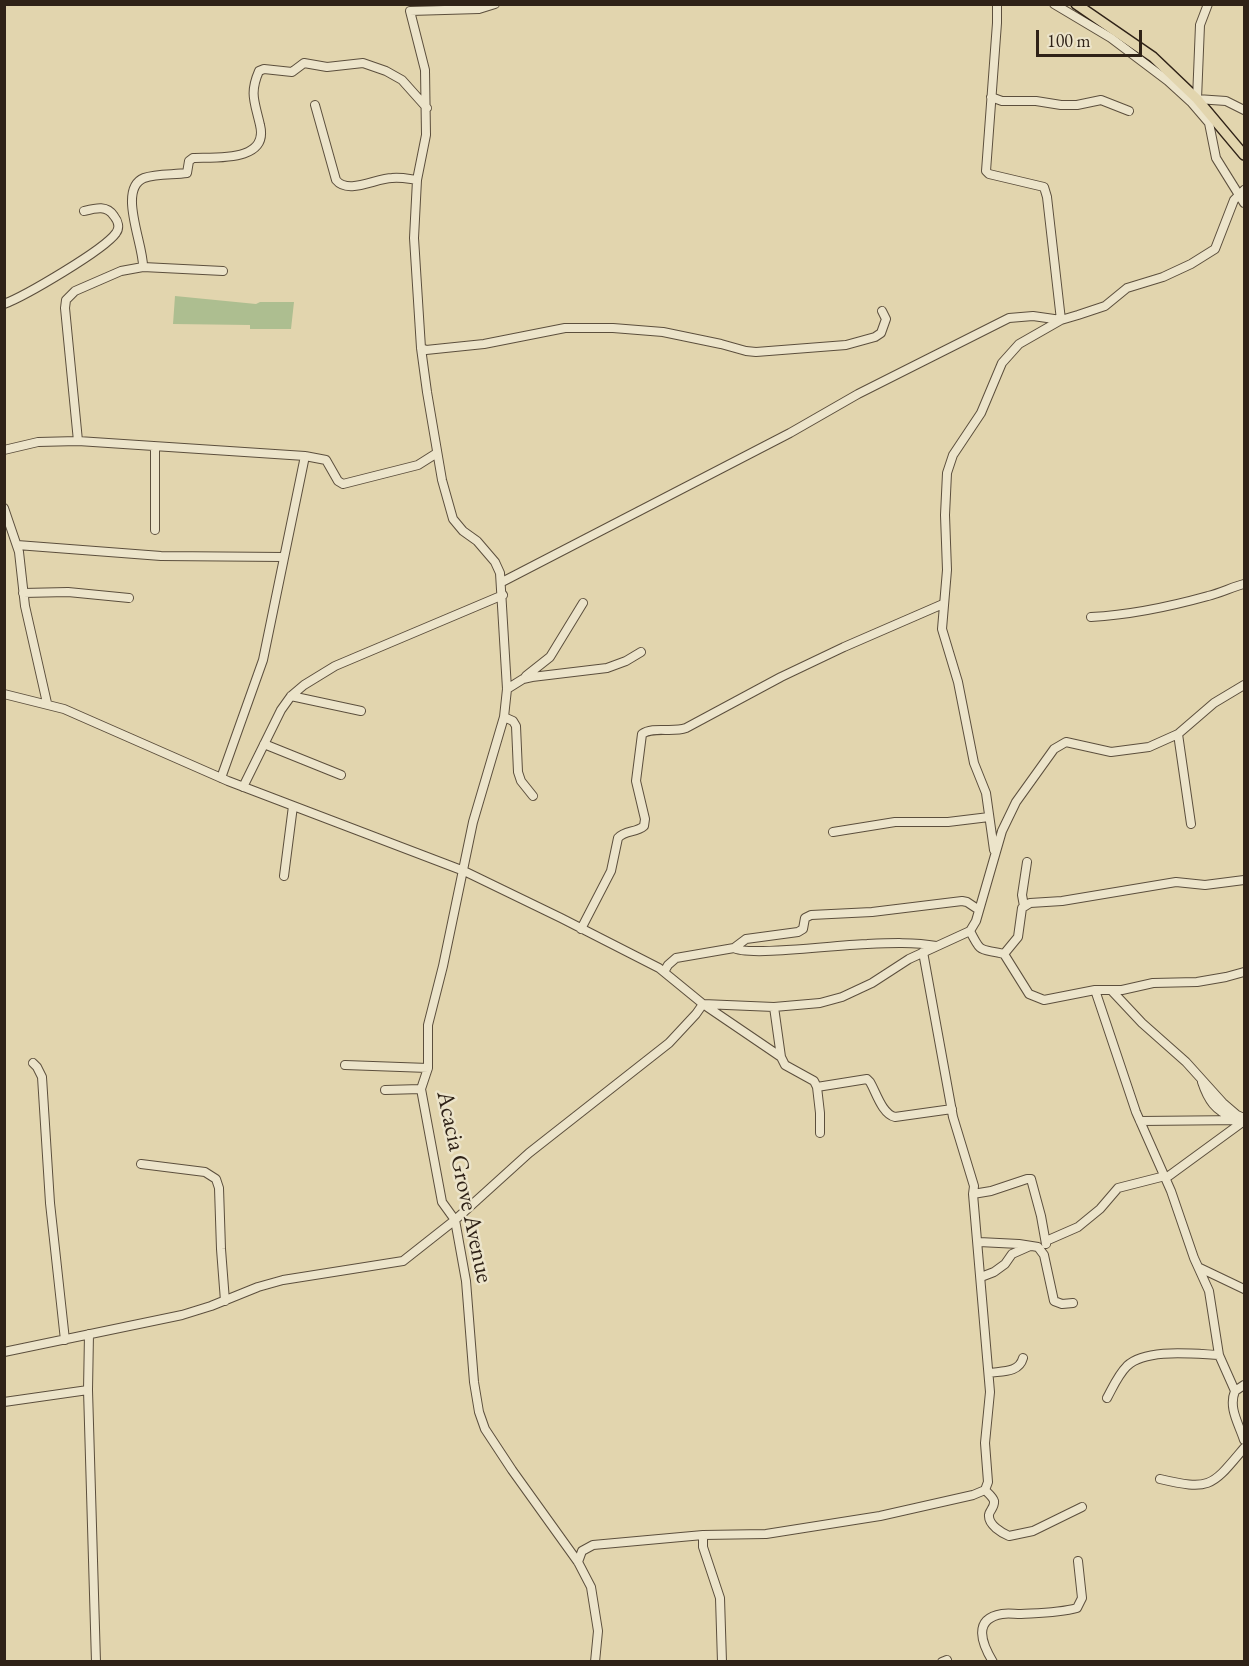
<!DOCTYPE html>
<html>
<head>
<meta charset="utf-8">
<style>
  body { margin:0 }
  #map { position:relative; width:1249px; height:1666px; overflow:hidden; background:#e2d5ae; font-family:"EB Garamond",serif }
  canvas { display:block }
  .frame { position:absolute; inset:0; border:6px solid #2f2217; pointer-events:none }
  .scale { position:absolute; left:1036px; top:30px; width:106px; height:27px; box-sizing:border-box; border:3px solid #2f2217; border-top:0; padding-left:8px; font-size:18px; line-height:21px; white-space:nowrap; color:#2f2217; -webkit-text-stroke:4px #ece4ca; paint-order:stroke }
</style>
</head>
<body>
<div id="map">
<canvas width="1249" height="1666"></canvas>
<div class="frame"></div>
<div class="scale">100 m</div>
</div>
<script>
const c = document.querySelector('canvas').getContext('2d');
c.lineJoin = 'round';
function fill(path, color) {
  c.fillStyle = color;
  c.fill(path, 'evenodd');
}
function stroke(path, color, width, dash) {
  c.strokeStyle = color;
  c.lineWidth = width;
  c.lineCap = dash ? 'butt' : 'round';
  c.setLineDash(dash || []);
  c.stroke(path);
}
function write(font, color, halo, rows, align = 'center') {
  c.font = font + ' "EB Garamond",serif';
  c.lineWidth = 5;
  c.setLineDash([]);
  c.textBaseline = 'middle';
  c.strokeStyle = halo;
  c.fillStyle = color;
  for (const [text, x, y, turn = 0] of rows) {
    c.save();
    c.translate(x, y);
    c.rotate((+turn || 0) * Math.PI / 180);
    c.textAlign = isNaN(turn) ? turn : align;
    if (halo) c.strokeText(text, 0, 0);
    c.fillText(text, 0, 0);
    c.restore();
  }
}
fill(new Path2D(`
  M 175,296 L 256,304 L 260,302 L 294,302 L 291,329 L 250,329 L 250,325 L 173,324 Z`), '#adbe90');
const minor = new Path2D(`
  M 495,4 L 479,9 L 410,11 L 425,70 L 426,135 L 417,180 L 414,238 L 421,348 L 427,392 L 442,480 L 453,519 L 463,531 L 477,541 L 495,562 L 500,573 L 507,689 L 504,717 L 473,822 L 443,966 L 428,1025 L 428,1068 L 421,1089 L 442,1202 L 455,1220 L 466,1281 L 474,1382 L 479,1412 L 485,1429 L 512,1470 L 578,1562 L 591,1587 L 598,1631 L 595,1662
  M 1054,4 L 1111,38 L 1168,81 L 1191,102 L 1209,123 L 1216,158 L 1244,203
  M 1208,4 L 1200,25 L 1197,99 L 1226,101 L 1244,110
  M 991,97 L 1002,101 L 1036,101 L 1061,105 L 1077,105 L 1101,100 L 1129,111
  M 315,105 L 336,180 C 348,195 376,178 392,178 C 401,177 409,179 417,180
  M 143,267 C 144,245 117,189 144,178 C 157,173 174,175 187,173 L 189,161 L 193,158 C 216,157 269,162 260,125 C 255,102 249,94 259,71 L 264,69 L 292,72 L 304,63 L 327,67 L 363,63 L 386,71 L 402,80 L 427,108
  M 4,304 C 25,296 104,250 116,233 C 120,228 118,221 114,216 C 107,205 96,208 84,211
  M 421,348 L 426,350 L 484,344 L 565,328 L 613,328 L 663,332 L 721,344 L 746,351 L 756,352 L 846,345 L 875,337 L 881,333 L 886,319 L 882,311
  M 78,441 L 65,308 L 66,300 L 75,291 L 121,271 L 143,267 L 223,271
  M 4,450 L 38,442 L 78,441 L 305,456 L 326,460 L 338,481 L 343,484 L 418,465 L 437,453
  M 4,508 L 19,552 L 25,606 L 47,703
  M 155,530 L 155,447
  M 17,545 L 161,556 L 284,557
  M 502,582 L 790,433 L 858,394 L 1009,318 L 1033,316 L 1061,320 L 1078,315 L 1105,306 L 1127,288 L 1163,277 L 1191,264 L 1215,249 L 1234,200 L 1244,190
  M 23,593 L 68,592 L 129,598
  M 1091,617 C 1129,615 1172,606 1208,596 C 1221,593 1232,587 1244,584
  M 526,676 L 550,657 L 583,603
  M 507,689 L 523,679 L 532,677 L 607,668 L 626,661 L 641,652
  M 4,694 L 64,709 L 228,781 L 464,871 L 561,918 L 659,968 L 703,1004 L 774,1007 L 820,1003 L 842,997 L 872,983 L 909,959 L 970,931 L 976,921 L 1002,831 L 1016,802 L 1054,749 L 1066,742 L 1111,752 L 1149,747 L 1178,734 L 1214,703 L 1244,685
  M 291,696 L 361,711
  M 504,717 L 513,721 L 516,726 L 518,772 L 521,781 L 533,796
  M 1178,734 L 1191,824
  M 264,744 L 341,775
  M 221,778 L 263,660 L 305,456
  M 243,787 L 281,710 L 291,696 L 304,685 L 335,666 L 503,595
  M 833,832 L 895,822 L 948,822 L 989,817
  M 994,850 L 986,793 L 974,763 L 958,682 L 942,629 L 947,570 L 945,515 L 947,473 L 953,455 L 981,413 L 1002,363 L 1019,344 L 1061,320 L 1047,197 L 1044,187 L 989,174 L 986,171 L 997,23 L 997,4
  M 284,876 L 293,806
  M 1024,906 L 1022,895 L 1027,862
  M 581,929 L 611,871 L 618,838 C 625,830 636,833 644,826 L 645,819 L 636,781 L 642,734 C 653,726 672,733 686,728 L 781,677 L 844,647 L 943,604
  M 970,931 C 982,955 980,948 1004,954 L 1029,994 L 1044,1000 L 1095,990 L 1122,990 L 1153,983 L 1197,982 L 1226,977 L 1244,972
  M 734,948 C 747,957 845,944 867,944 C 890,943 915,942 936,946
  M 1004,954 L 1018,937 L 1022,908 L 1030,903 L 1062,901 L 1176,882 L 1205,885 L 1244,880
  M 664,972 L 668,965 L 676,958 L 734,948 L 746,939 L 798,932 L 803,929 L 805,918 L 811,915 L 872,912 L 962,901 L 967,902 L 979,910
  M 1095,990 L 1136,1112 L 1171,1191 L 1194,1258 L 1209,1291 L 1219,1355 L 1235,1391
  M 1112,991 L 1142,1023 L 1186,1062 L 1223,1103 L 1237,1115 L 1244,1118
  M 774,1007 L 781,1057 L 785,1065 L 814,1081 L 817,1087 L 820,1113 L 820,1133
  M 33,1063 L 37,1067 L 42,1077 L 50,1203 L 65,1340
  M 345,1065 L 428,1068
  M 1202,1082 C 1208,1100 1215,1111 1234,1118
  M 817,1087 L 867,1079 L 870,1082 C 876,1092 882,1114 895,1117 L 952,1109
  M 385,1090 L 421,1089
  M 1140,1121 L 1243,1120
  M 141,1164 L 205,1172 L 216,1179 L 219,1188 L 221,1249 L 225,1301
  M 1166,1178 L 1244,1121
  M 973,1194 L 991,1191 L 1027,1179 L 1031,1179 L 1041,1216 L 1046,1244
  M 1046,1241 L 1078,1227 L 1100,1209 L 1118,1188 L 1165,1176
  M 979,1242 L 1019,1244 L 1038,1247 L 1044,1255 L 1054,1301 L 1062,1304 L 1073,1303
  M 1200,1268 L 1244,1289
  M 981,1277 L 994,1272 L 1005,1264 L 1012,1254 L 1030,1246
  M 89,1334 L 88,1390 L 96,1662
  M 4,1352 L 182,1315 L 211,1306 L 258,1287 L 283,1280 L 403,1261 L 455,1220 L 529,1153 L 669,1043 L 696,1014 L 703,1004 L 781,1057
  M 989,1373 C 1002,1371 1019,1373 1023,1358
  M 1244,1385 L 1235,1391 C 1228,1408 1239,1424 1244,1440
  M 1107,1398 C 1113,1387 1118,1375 1127,1366 C 1146,1348 1194,1354 1219,1355
  M 4,1402 L 88,1390
  M 1160,1479 C 1211,1491 1212,1486 1244,1448
  M 985,1490 C 988,1493 993,1497 994,1501 C 995,1507 989,1511 989,1515 C 988,1525 1002,1533 1009,1536 L 1033,1531 L 1082,1507
  M 703,1535 L 703,1547 L 720,1598 L 722,1662
  M 578,1562 L 582,1551 L 593,1545 L 703,1535 L 766,1534 L 880,1516 L 973,1495 L 985,1490 L 988,1482 L 985,1443 L 990,1392 L 973,1194 L 974,1186 L 953,1117 L 923,952
  M 942,1662 L 947,1660
  M 993,1662 C 982,1644 972,1619 1002,1614 C 1008,1613 1014,1614 1021,1614 C 1039,1613 1059,1613 1077,1608 L 1082,1598 L 1078,1561`);
const major = new Path2D(`
  M 1076,4 L 1153,57 L 1197,99 L 1244,155`);
stroke(minor, '#5c4f3d', 10);
stroke(major, '#2f2217', 12);
stroke(minor, '#ece4ca', 8);
stroke(major, '#e2d5ae', 9);
write('24px', '#2f2217', '#ece4ca', [
  ["Acacia Grove Avenue",464,1187,78]
]);
</script>
</body>
</html>
